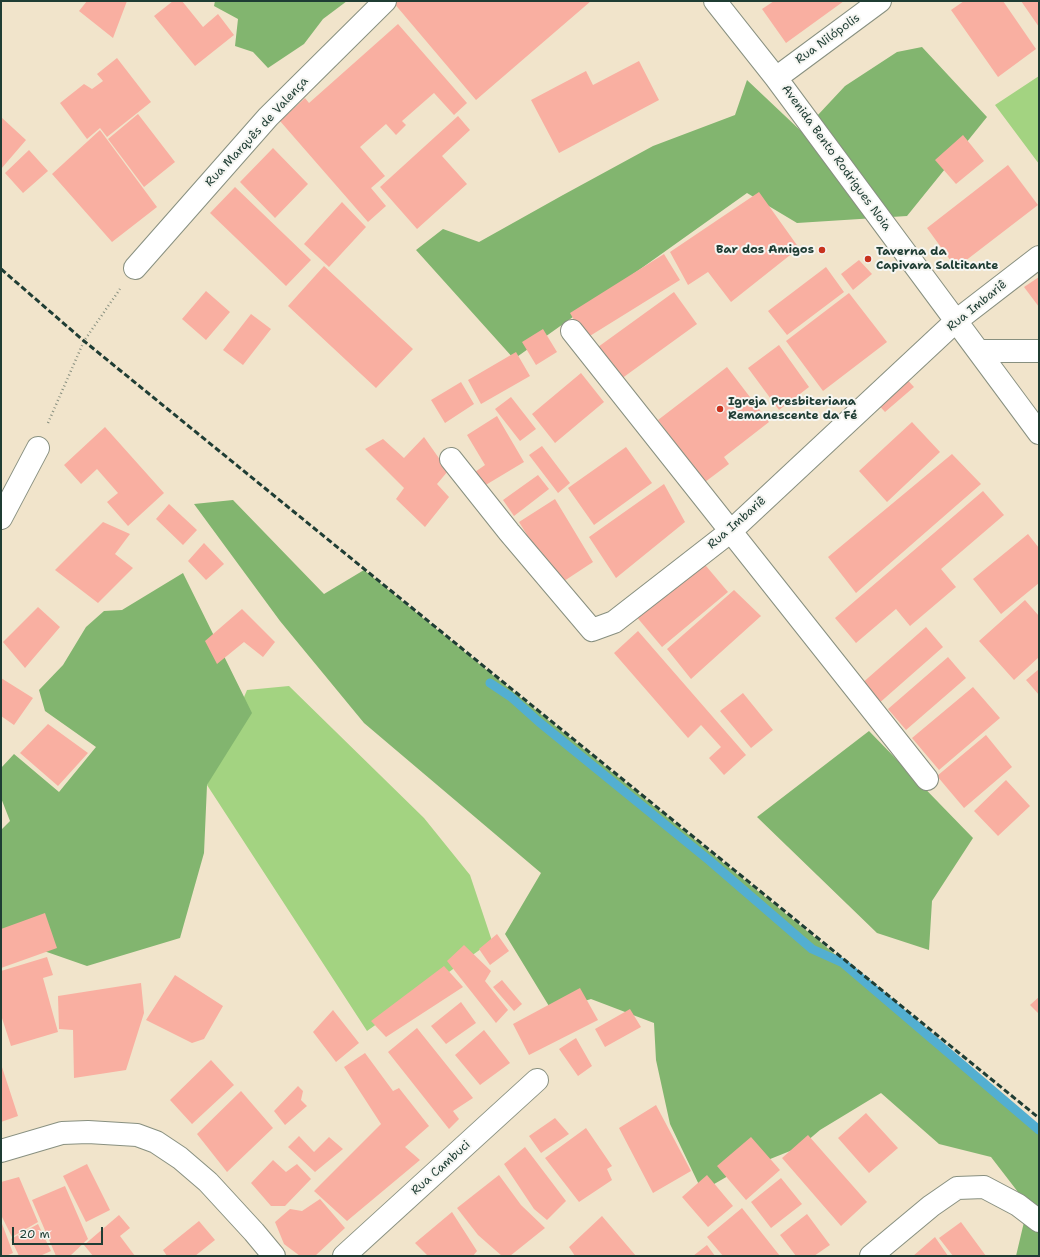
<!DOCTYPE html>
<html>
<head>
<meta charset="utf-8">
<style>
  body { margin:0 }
  #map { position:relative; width:1040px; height:1257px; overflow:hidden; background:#f1e4cb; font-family:"Shantell Sans",sans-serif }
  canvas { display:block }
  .frame { position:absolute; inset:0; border:2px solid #1f3d34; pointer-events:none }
  .scale { position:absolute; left:12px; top:1227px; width:91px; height:18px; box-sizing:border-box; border:2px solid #1f3d34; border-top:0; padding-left:5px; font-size:12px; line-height:14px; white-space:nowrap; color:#1f3d34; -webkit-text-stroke:3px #f6f6f2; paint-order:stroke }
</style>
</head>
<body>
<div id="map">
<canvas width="1040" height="1257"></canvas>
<div class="frame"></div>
<div class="scale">20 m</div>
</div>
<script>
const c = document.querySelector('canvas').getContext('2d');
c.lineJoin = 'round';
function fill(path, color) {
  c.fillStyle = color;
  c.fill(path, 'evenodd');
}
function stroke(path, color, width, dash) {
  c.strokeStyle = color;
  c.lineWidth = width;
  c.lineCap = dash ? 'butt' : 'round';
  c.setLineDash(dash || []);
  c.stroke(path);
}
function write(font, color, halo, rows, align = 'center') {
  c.font = font + ' "Shantell Sans",sans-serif';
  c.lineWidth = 4;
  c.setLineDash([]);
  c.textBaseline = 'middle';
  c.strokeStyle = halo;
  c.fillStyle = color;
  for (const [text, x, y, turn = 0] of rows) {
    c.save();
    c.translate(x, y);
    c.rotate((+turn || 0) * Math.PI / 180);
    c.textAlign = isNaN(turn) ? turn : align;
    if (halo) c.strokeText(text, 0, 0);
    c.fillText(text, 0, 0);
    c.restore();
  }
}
fill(new Path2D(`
  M 1039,76 L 1039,164 L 995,105 Z
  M 289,686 L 424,818 L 470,875 L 492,941 L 367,1031 L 207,785 L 247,690 Z`), '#a3d381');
fill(new Path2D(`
  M 215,1 L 347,1 L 323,19 L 304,44 L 268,68 L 253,52 L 235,46 L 238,19 L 214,6 Z
  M 922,47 L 987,117 L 907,216 L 797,223 L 747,193 L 514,359 L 416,250 L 443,229 L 479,242 L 563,195 L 653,146 L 735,115 L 747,80 L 802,132 L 845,86 L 897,52 Z
  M 233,500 L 324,594 L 364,570 L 818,940 L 1039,1126 L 1039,1256 L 1016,1256 L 1028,1205 L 991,1157 L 939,1144 L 881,1093 L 820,1130 L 800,1147 L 728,1176 L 702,1191 L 670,1124 L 656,1060 L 654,1023 L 591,999 L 552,1011 L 505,934 L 541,873 L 364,723 L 280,621 L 194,504 Z
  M 183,573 L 252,713 L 207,785 L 204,853 L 180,938 L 87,966 L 1,936 L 1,830 L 10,821 L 1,798 L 1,768 L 14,754 L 59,792 L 96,747 L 45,711 L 39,690 L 63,665 L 86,627 L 104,611 L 122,610 Z
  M 869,731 L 973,838 L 932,901 L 929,950 L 877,933 L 757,817 Z`), '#82b56f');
stroke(new Path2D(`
  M 490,683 L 511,697 L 539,722 L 710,861 L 812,949 L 843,963 L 1039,1130`), '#53afd1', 9);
fill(new Path2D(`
  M 87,1 L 127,1 L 113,38 L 79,11 Z
  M 173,1 L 182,1 L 203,27 L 218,14 L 234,35 L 195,66 L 154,16 Z
  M 395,1 L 591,1 L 476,100 L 393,2 Z
  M 774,1 L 844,1 L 786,43 L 762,9 Z
  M 964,1 L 1003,1 L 1036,49 L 998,77 L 951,10 Z
  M 1021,1 L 1039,1 L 1039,27 Z
  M 398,24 L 467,103 L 454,115 L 434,93 L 402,121 L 406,125 L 396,135 L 386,124 L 360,147 L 385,176 L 371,188 L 386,206 L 368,222 L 280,121 L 305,98 L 309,103 Z
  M 117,58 L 151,102 L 107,137 L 100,128 L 87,139 L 60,103 L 84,84 L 92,89 L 103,81 L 97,74 Z
  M 639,61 L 659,100 L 559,153 L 531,100 L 586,71 L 593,85 Z
  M 138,114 L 175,162 L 144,187 L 108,139 Z
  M 458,116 L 470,130 L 442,156 L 467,184 L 417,229 L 380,187 Z
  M 1,117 L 26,140 L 1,169 Z
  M 100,130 L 157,207 L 112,242 L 52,174 Z
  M 963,135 L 984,161 L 956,184 L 935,160 Z
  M 273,148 L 308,184 L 275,218 L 240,182 Z
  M 29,150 L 48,171 L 23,193 L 5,173 Z
  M 1008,165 L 1038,205 L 956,268 L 927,228 Z
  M 235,187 L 311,260 L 286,286 L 210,213 Z
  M 759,192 L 799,248 L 731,302 L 708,272 L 688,285 L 670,252 Z
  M 342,202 L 366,227 L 329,267 L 304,244 Z
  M 664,254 L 680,280 L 585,339 L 570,313 Z
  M 859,260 L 872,274 L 853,290 L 841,274 Z
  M 324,266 L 413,349 L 376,388 L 288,306 Z
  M 826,267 L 844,292 L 787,335 L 768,311 Z
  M 1039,277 L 1039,307 L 1024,287 Z
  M 206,291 L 230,312 L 206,340 L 182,319 Z
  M 674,292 L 697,324 L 621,379 L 598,347 Z
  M 849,293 L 887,342 L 823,391 L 786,341 Z
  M 251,314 L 271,329 L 243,365 L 223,350 Z
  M 543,329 L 557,352 L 536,365 L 522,342 Z
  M 779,345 L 809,387 L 779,410 L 748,368 Z
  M 516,352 L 530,376 L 481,404 L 468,380 Z
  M 727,367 L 769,422 L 724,457 L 729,464 L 705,482 L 658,420 Z
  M 581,373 L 604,402 L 555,443 L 532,414 Z
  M 903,375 L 914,387 L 885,412 L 874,400 Z
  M 461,382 L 474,404 L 445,423 L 431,400 Z
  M 511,397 L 536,429 L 520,441 L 495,409 Z
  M 497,416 L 524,462 L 484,486 L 475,472 L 485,465 L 467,435 Z
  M 912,422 L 940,452 L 887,502 L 859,471 Z
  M 105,427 L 164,493 L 128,526 L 107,502 L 118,493 L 97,469 L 81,484 L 64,465 Z
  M 424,437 L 448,471 L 437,484 L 449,497 L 425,527 L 396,499 L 404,488 L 365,449 L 383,439 L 404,458 Z
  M 542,446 L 570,483 L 558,493 L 529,455 Z
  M 626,447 L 652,483 L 594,525 L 568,488 Z
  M 952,454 L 981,484 L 856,593 L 828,557 Z
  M 538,475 L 549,489 L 514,516 L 503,500 Z
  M 664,484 L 685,522 L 616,578 L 589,537 Z
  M 983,491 L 1004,515 L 941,569 L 956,587 L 910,626 L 896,609 L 856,643 L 835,618 Z
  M 555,499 L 593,562 L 558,585 L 519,522 Z
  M 169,504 L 197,530 L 183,545 L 156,519 Z
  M 103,522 L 130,534 L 115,554 L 133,568 L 98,603 L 55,570 Z
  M 1028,534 L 1039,548 L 1039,583 L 1001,614 L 973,579 Z
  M 204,543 L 224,564 L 206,580 L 188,561 Z
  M 701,560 L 728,592 L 662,647 L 635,615 Z
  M 734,590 L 761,616 L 691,679 L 667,649 Z
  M 1025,600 L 1039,616 L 1039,657 L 1014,680 L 979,641 Z
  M 38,607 L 60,627 L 25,668 L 3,642 Z
  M 242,609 L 275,642 L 263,657 L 244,642 L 217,664 L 205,641 Z
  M 926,627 L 943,647 L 877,705 L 860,685 Z
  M 638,631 L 746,755 L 724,775 L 709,758 L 721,747 L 701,725 L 688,738 L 614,653 Z
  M 948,657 L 966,678 L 906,730 L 888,709 Z
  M 1039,669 L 1039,695 L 1026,680 Z
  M 1,678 L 33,698 L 14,725 L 1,716 Z
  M 973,687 L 1000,718 L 939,770 L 912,738 Z
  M 743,693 L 773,730 L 751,748 L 720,711 Z
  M 48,724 L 88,753 L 58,786 L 20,753 Z
  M 986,735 L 1012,767 L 964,808 L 937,776 Z
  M 1006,780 L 1030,806 L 998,836 L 974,811 Z
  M 45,913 L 57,948 L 1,968 L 1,929 Z
  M 497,934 L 509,951 L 490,965 L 479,949 Z
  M 464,945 L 491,971 L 485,981 L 508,1010 L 496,1023 L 447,961 Z
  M 47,957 L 53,975 L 43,978 L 58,1032 L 11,1046 L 1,1015 L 1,971 Z
  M 444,966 L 463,987 L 386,1037 L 371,1021 Z
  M 175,975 L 223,1006 L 204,1039 L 192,1043 L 146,1020 Z
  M 502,980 L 522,1004 L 514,1011 L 493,987 Z
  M 141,983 L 144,1013 L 126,1070 L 74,1078 L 73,1030 L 59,1029 L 58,996 Z
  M 580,988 L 598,1020 L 529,1055 L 513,1024 Z
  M 1039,997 L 1039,1014 L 1030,1005 Z
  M 461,1002 L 476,1023 L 446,1044 L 431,1026 Z
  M 630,1009 L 641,1027 L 605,1047 L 595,1029 Z
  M 333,1010 L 359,1043 L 336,1062 L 313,1032 Z
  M 417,1028 L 473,1098 L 453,1111 L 459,1119 L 449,1129 L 388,1052 Z
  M 484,1030 L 510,1063 L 480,1085 L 455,1055 Z
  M 576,1038 L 592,1066 L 578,1076 L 559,1049 Z
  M 365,1053 L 393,1091 L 399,1088 L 429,1126 L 405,1147 L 420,1160 L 347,1221 L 314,1191 L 381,1124 L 344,1067 Z
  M 211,1060 L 234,1085 L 192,1124 L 170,1100 Z
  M 1,1064 L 18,1116 L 1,1122 Z
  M 298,1086 L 303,1091 L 301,1100 L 307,1106 L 285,1125 L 274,1111 Z
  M 241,1091 L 273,1128 L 227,1172 L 197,1134 Z
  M 656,1105 L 691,1171 L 653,1193 L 619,1128 Z
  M 866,1113 L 898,1148 L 869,1173 L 838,1138 Z
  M 555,1118 L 569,1134 L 541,1153 L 529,1136 Z
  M 586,1128 L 612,1166 L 607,1169 L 612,1180 L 579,1202 L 545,1158 Z
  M 808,1135 L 867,1202 L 841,1226 L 782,1158 Z
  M 299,1136 L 314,1152 L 329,1137 L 343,1149 L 315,1172 L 288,1147 Z
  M 751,1137 L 780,1170 L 746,1200 L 717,1166 Z
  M 525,1147 L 566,1201 L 547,1220 L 534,1209 L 504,1164 Z
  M 273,1160 L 286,1172 L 297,1164 L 311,1179 L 285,1206 L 271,1206 L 251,1183 Z
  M 87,1164 L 110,1210 L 86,1222 L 63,1176 Z
  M 499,1175 L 521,1205 L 545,1228 L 510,1256 L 502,1256 L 478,1235 L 457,1208 Z
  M 707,1175 L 733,1206 L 708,1227 L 682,1197 Z
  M 19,1177 L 38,1222 L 12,1237 L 1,1215 L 1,1182 Z
  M 781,1178 L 802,1204 L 771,1228 L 751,1202 Z
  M 65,1186 L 88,1239 L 70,1256 L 56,1256 L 32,1200 Z
  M 320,1199 L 345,1228 L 315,1256 L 300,1256 L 284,1244 L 275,1222 L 290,1209 L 302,1211 Z
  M 742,1208 L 780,1256 L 723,1256 L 707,1237 Z
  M 452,1212 L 477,1251 L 473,1256 L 428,1256 L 415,1243 Z
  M 807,1214 L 830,1245 L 814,1256 L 796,1256 L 780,1235 Z
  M 119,1215 L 130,1228 L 120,1236 L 135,1256 L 93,1256 L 84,1245 Z
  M 602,1216 L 636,1256 L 575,1256 L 569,1247 Z
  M 1,1221 L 13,1253 L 6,1256 L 1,1256 Z
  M 199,1221 L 215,1240 L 195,1256 L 167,1256 L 163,1250 Z
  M 961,1222 L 986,1256 L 953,1256 L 939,1238 Z
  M 38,1224 L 51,1251 L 40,1256 L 19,1256 L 11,1239 Z
  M 935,1237 L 948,1256 L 913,1256 Z
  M 707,1245 L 715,1256 L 693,1256 Z`), '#f9afa1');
const minor = new Path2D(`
  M 715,1 L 776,78 L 1039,433
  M 776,78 L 880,1
  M 135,268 L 268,117 L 385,1
  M 572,331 L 927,779
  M 979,351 L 1039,351
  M 451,459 L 509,532 L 592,630 L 614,622 L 731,531 L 956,321 L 1039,257
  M 1,518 L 38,448
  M 1,1151 L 62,1133 L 88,1132 L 137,1135 L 156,1142 L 180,1158 L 208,1182 L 254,1232 L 274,1256
  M 344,1256 L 537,1080
  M 871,1256 L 931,1206 L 957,1188 L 984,1187 L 1018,1205 L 1039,1221`);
stroke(minor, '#889080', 24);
stroke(new Path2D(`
  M 48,423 L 84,341 L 120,289`), '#889080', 2.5, [1, 3]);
stroke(minor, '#fff', 22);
stroke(new Path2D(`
  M 1,269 L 84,341 L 1039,1118`), '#1f3d34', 3, [6, 3]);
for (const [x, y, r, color] of [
  [822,250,4,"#c8321e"],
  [868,259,4,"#c8321e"],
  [720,409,4,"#c8321e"]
]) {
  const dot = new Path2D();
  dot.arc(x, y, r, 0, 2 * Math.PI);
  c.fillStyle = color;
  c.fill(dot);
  stroke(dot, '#f6f6f2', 1.5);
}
write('12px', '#1f3d34', '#f6f6f2', [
  ["Rua Nilópolis",828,39,-36],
  ["Rua Marquês de Valença",257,132,-47],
  ["Avenida Bento Rodrigues Noia",836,158,54],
  ["Rua Imbariê",977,306,-39],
  ["Rua Imbariê",737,523,-41],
  ["Rua Cambuci",441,1168,-42]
]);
write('bold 12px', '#1f3d34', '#f6f6f2', [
  ["Bar dos Amigos",814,250,"right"],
  ["Taverna da",876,252],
  ["Capivara Saltitante",876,266],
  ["Igreja Presbiteriana",728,402],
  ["Remanescente da Fé",728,416]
], 'left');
</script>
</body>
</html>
